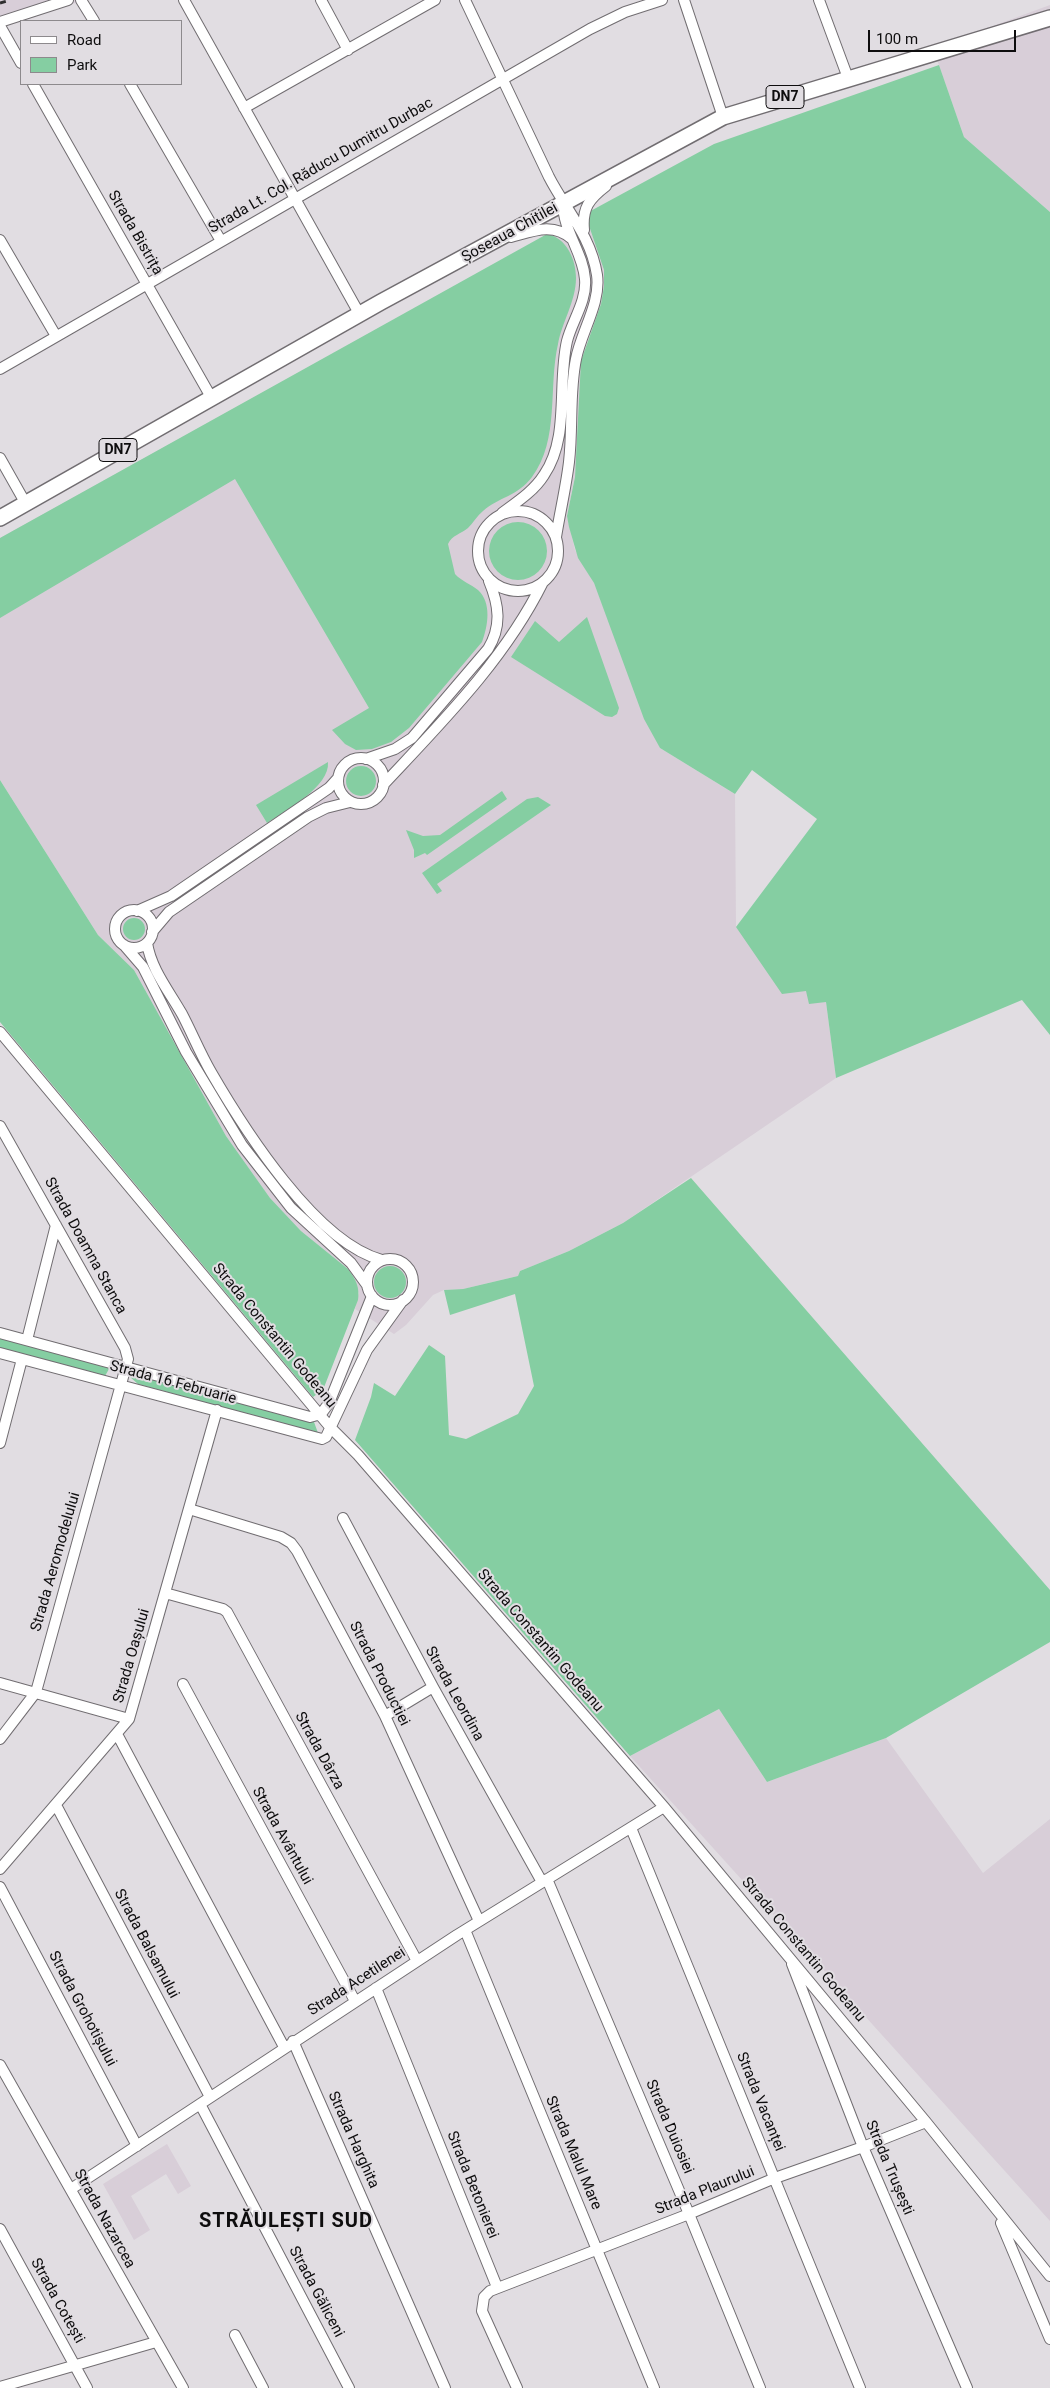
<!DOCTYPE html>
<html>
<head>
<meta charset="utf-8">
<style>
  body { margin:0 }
  #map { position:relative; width:1050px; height:2388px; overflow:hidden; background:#e1dde2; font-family:Roboto,sans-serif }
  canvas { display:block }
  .legend { position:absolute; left:20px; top:20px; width:162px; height:65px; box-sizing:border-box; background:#e1dde2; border:1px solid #8d8a8d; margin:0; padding:6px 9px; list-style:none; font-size:15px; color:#0e0d0e }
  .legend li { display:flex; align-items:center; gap:10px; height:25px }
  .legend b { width:25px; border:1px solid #8d8a8d }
  .scale { position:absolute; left:868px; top:30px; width:148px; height:22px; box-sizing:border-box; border:2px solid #0e0d0e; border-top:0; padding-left:6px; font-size:15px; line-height:18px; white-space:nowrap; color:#0e0d0e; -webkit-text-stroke:4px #e1dde2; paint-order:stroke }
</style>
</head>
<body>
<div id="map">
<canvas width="1050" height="2388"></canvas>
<ul class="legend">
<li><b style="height:6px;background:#fff"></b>Road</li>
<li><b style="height:14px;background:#85cea2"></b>Park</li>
</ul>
<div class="scale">100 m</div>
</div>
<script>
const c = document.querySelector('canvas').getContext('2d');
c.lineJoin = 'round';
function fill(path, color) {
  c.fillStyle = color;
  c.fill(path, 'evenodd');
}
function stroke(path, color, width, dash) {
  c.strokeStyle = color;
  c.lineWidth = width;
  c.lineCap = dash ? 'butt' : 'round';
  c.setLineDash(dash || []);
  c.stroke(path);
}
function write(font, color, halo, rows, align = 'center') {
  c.font = font + ' Roboto,sans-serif';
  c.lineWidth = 4;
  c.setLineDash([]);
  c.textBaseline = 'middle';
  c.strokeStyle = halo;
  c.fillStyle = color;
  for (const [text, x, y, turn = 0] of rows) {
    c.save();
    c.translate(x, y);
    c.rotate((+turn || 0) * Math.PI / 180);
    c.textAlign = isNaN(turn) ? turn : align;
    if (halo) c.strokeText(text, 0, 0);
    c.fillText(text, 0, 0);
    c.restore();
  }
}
fill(new Path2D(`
  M 0,0 L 86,0 L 0,25 Z
  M 1050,5 L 1050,212 L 964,137 L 933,48 Z
  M 585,214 L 604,270 L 604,286 L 601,304 L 586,341 L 575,477 L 567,516 L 575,550 L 594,583 L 660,748 L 735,794 L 736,927 L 807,991 L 826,1002 L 836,1078 L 623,1223 L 569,1251 L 520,1271 L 518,1276 L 463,1289 L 444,1290 L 433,1295 L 406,1325 L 394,1334 L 355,1309 L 359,1293 L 354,1277 L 348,1269 L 301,1231 L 270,1198 L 226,1136 L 134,970 L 98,935 L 0,780 L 0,538 Z
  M 719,1709 L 767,1782 L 886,1738 L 983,1873 L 1050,1819 L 1050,2221 L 630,1756 Z
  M 167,2144 L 191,2186 L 178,2194 L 166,2174 L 131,2196 L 150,2230 L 134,2240 L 103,2184 Z`), '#d8ced8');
fill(new Path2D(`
  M 939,65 L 964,137 L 1050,212 L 1050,1035 L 1022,1000 L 836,1078 L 826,1002 L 809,1004 L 806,991 L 782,994 L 736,927 L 817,819 L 752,770 L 735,794 L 660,748 L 644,719 L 594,583 L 578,558 L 569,527 L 567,516 L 575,477 L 581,361 L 601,304 L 604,286 L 604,270 L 585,214 L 714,144 Z
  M 547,234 C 567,238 576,260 576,278 C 576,301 562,322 558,344 C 548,388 560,439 532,477 C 518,496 499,497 483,511 C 477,516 473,523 468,528 C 461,534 452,535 448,544 L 455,574 C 461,581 471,584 478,590 C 492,603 488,626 482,642 L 409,728 L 391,742 L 372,749 L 356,750 L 345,744 L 332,730 L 369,708 L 235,479 L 0,618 L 0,538 Z
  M489 551a29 29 0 1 1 58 0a29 29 0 1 1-58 0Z
  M 587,617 L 619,708 L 617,714 L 612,717 L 605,716 L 511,657 L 535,621 L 559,642 Z
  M 328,762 C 330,787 286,810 267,823 L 256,805 Z
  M346 781a15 15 0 1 1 30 0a15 15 0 1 1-30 0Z
  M 0,780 L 98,935 L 134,970 L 226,1136 L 270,1198 L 301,1231 L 348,1269 C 356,1279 360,1288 358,1300 L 323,1390 L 313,1397 L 0,1022 Z
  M 502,791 L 507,799 L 427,855 L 425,853 L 414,858 L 414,850 L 406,830 L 423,836 L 440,835 Z
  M 538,797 L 551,805 L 437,884 L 442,891 L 437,894 L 422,873 L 527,799 Z
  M123 929a11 11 0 1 1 22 0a11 11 0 1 1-22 0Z
  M 691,1178 L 1050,1590 L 1050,1642 L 886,1738 L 767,1782 L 719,1709 L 630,1756 L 355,1440 L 371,1397 L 374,1383 L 395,1396 L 429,1345 L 445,1356 L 449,1435 L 466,1439 L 518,1414 L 534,1386 L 515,1294 L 450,1315 L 444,1290 L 463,1289 L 518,1276 L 520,1271 L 569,1251 L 623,1223 Z
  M374 1282a16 16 0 1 1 32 0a16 16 0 1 1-32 0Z
  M 0,1337 L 105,1364 L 109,1369 L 105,1376 L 0,1348 Z
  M 138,1372 L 314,1422 L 318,1433 L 138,1384 L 130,1377 L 133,1373 Z`), '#85cea2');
const street = new Path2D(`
  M 81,0 L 94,21
  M 184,0 L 360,315
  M 321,0 L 348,50
  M 465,0 L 549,177 C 566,210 591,236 597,275 C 601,303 581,332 576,359 C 569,393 573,428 569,462 C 566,487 560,512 556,537
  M 684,0 L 723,117
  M 819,0 L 848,78
  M 0,22 L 68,0
  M 0,26 L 21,63
  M 33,84 L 211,397
  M 130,84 L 221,241
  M 244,108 L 435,0
  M 584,230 C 582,208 589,199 606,186
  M 511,237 C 533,231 553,222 572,239
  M 0,240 L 56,336
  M 0,369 L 590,29 L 625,12 L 662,0
  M 0,458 L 26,504
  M478 551a40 40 0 1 1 80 0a40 40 0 1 1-80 0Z
  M 502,513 C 517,502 534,491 544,475 C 570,437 557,384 567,341 C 572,321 587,301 585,279 C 583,252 563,231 563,203
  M338 781a23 23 0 1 1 46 0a23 23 0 1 1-46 0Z
  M 366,759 L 395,749 L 412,738 L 488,649 C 502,626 499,605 489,581
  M 383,785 C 442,722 505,659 543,582
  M115 929a19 19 0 1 1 38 0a19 19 0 1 1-38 0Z
  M 137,911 L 171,896 L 329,788 L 338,778
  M 152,932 L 169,912 L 308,817 L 326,808 L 350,802
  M 147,943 C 151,969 169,991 182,1014 C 192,1033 200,1053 211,1072 C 244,1129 316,1243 382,1260
  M 124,945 L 143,967 L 186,1052 L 242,1145 L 291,1208 L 351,1263 L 367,1285
  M 0,1032 L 330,1427 L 358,1455 L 664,1807 L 926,2122 L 1050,2276
  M 0,1126 L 125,1348 L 128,1359 L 36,1692 L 0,1739
  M367 1282a23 23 0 1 1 46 0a23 23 0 1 1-46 0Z
  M 0,1333 L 310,1417 L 321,1414
  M 27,1340 L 56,1225
  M 0,1353 L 322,1439 L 326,1437 L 367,1350 L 403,1300
  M 321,1414 L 329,1403 L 372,1296
  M 0,1443 L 22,1359
  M 189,1509 L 281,1537 L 291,1543 L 297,1551 L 385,1716 L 479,1921
  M 343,1518 L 433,1687 L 542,1882
  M 165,1593 L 223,1609 L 227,1612 L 417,1961
  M 0,1683 L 129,1719
  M 183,1684 L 355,2001
  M 385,1716 L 433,1687
  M 117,1734 L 284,2047
  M 56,1805 L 210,2097
  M 631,1828 L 860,2388
  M 0,1869 L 129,1719 L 217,1410
  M 547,1879 L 689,2214 L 760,2388
  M 0,1887 L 137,2146
  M 465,1930 L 654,2388
  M 792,1964 L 863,2147 L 967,2388
  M 376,1988 L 497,2287
  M 293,2041 L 445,2388
  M 0,2065 L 183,2388
  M 200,2104 L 349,2388
  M 71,2189 L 457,1935 L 664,1807
  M 1001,2223 L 1050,2339
  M 0,2229 L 87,2388
  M 235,2335 L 263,2388
  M 0,2387 L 156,2342
  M 517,2388 L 482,2311 L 484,2297 L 490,2291 L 689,2214 L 775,2178 L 863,2147 L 926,2122`);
const primary = new Path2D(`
  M 0,518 L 381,302 L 723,117 L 1050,18`);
stroke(street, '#716d71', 12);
stroke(primary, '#716d71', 18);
stroke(street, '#fff', 10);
stroke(primary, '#fff', 15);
stroke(new Path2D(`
  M 0,3 L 11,0`), '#2f2e2f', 3, [6, 6]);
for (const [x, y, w] of [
  [785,97,38],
  [118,450,38]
]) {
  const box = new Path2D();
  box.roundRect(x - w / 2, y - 11.5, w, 23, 4);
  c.fillStyle = '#e1dde2';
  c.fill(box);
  stroke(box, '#0e0d0e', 1);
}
write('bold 14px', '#0e0d0e', null, [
  ["DN7",785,97],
  ["DN7",118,450]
]);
write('15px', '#0e0d0e', '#e1dde2', [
  ["Strada Lt. Col. Răducu Dumitru Durbac",321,166,-30],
  ["Strada Bistrița",135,233,60],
  ["Șoseaua Chitilei",510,233,-29],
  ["Strada Doamna Stanca",85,1246,61],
  ["Strada Constantin Godeanu",274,1336,50],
  ["Strada 16 Februarie",173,1383,15],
  ["Strada Aeromodelului",56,1562,-74],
  ["Strada Constantin Godeanu",540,1641,49],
  ["Strada Oașului",132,1656,-74],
  ["Strada Productiei",379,1674,63],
  ["Strada Leordina",454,1694,61],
  ["Strada Dârza",319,1751,61],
  ["Strada Avântului",282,1836,61],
  ["Strada Balsamului",146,1944,62],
  ["Strada Constantin Godeanu",803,1950,50],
  ["Strada Acetilenei",357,1982,-33],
  ["Strada Grohotișului",82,2009,62],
  ["Strada Vacanței",760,2102,68],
  ["Strada Duiosiei",669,2127,67],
  ["Strada Harghita",353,2140,66],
  ["Strada Malul Mare",573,2153,67],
  ["Strada Trușești",889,2168,67],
  ["Strada Betonierei",472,2185,68],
  ["Strada Plaurului",705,2191,-22],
  ["Strada Nazarcea",104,2219,61],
  ["Strada Găliceni",316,2292,62],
  ["Strada Cotești",57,2301,61]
]);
c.letterSpacing = '1px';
write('bold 20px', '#0e0d0e', '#e1dde2', [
  ["STRĂULEȘTI SUD",286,2222]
]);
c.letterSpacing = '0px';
</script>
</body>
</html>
